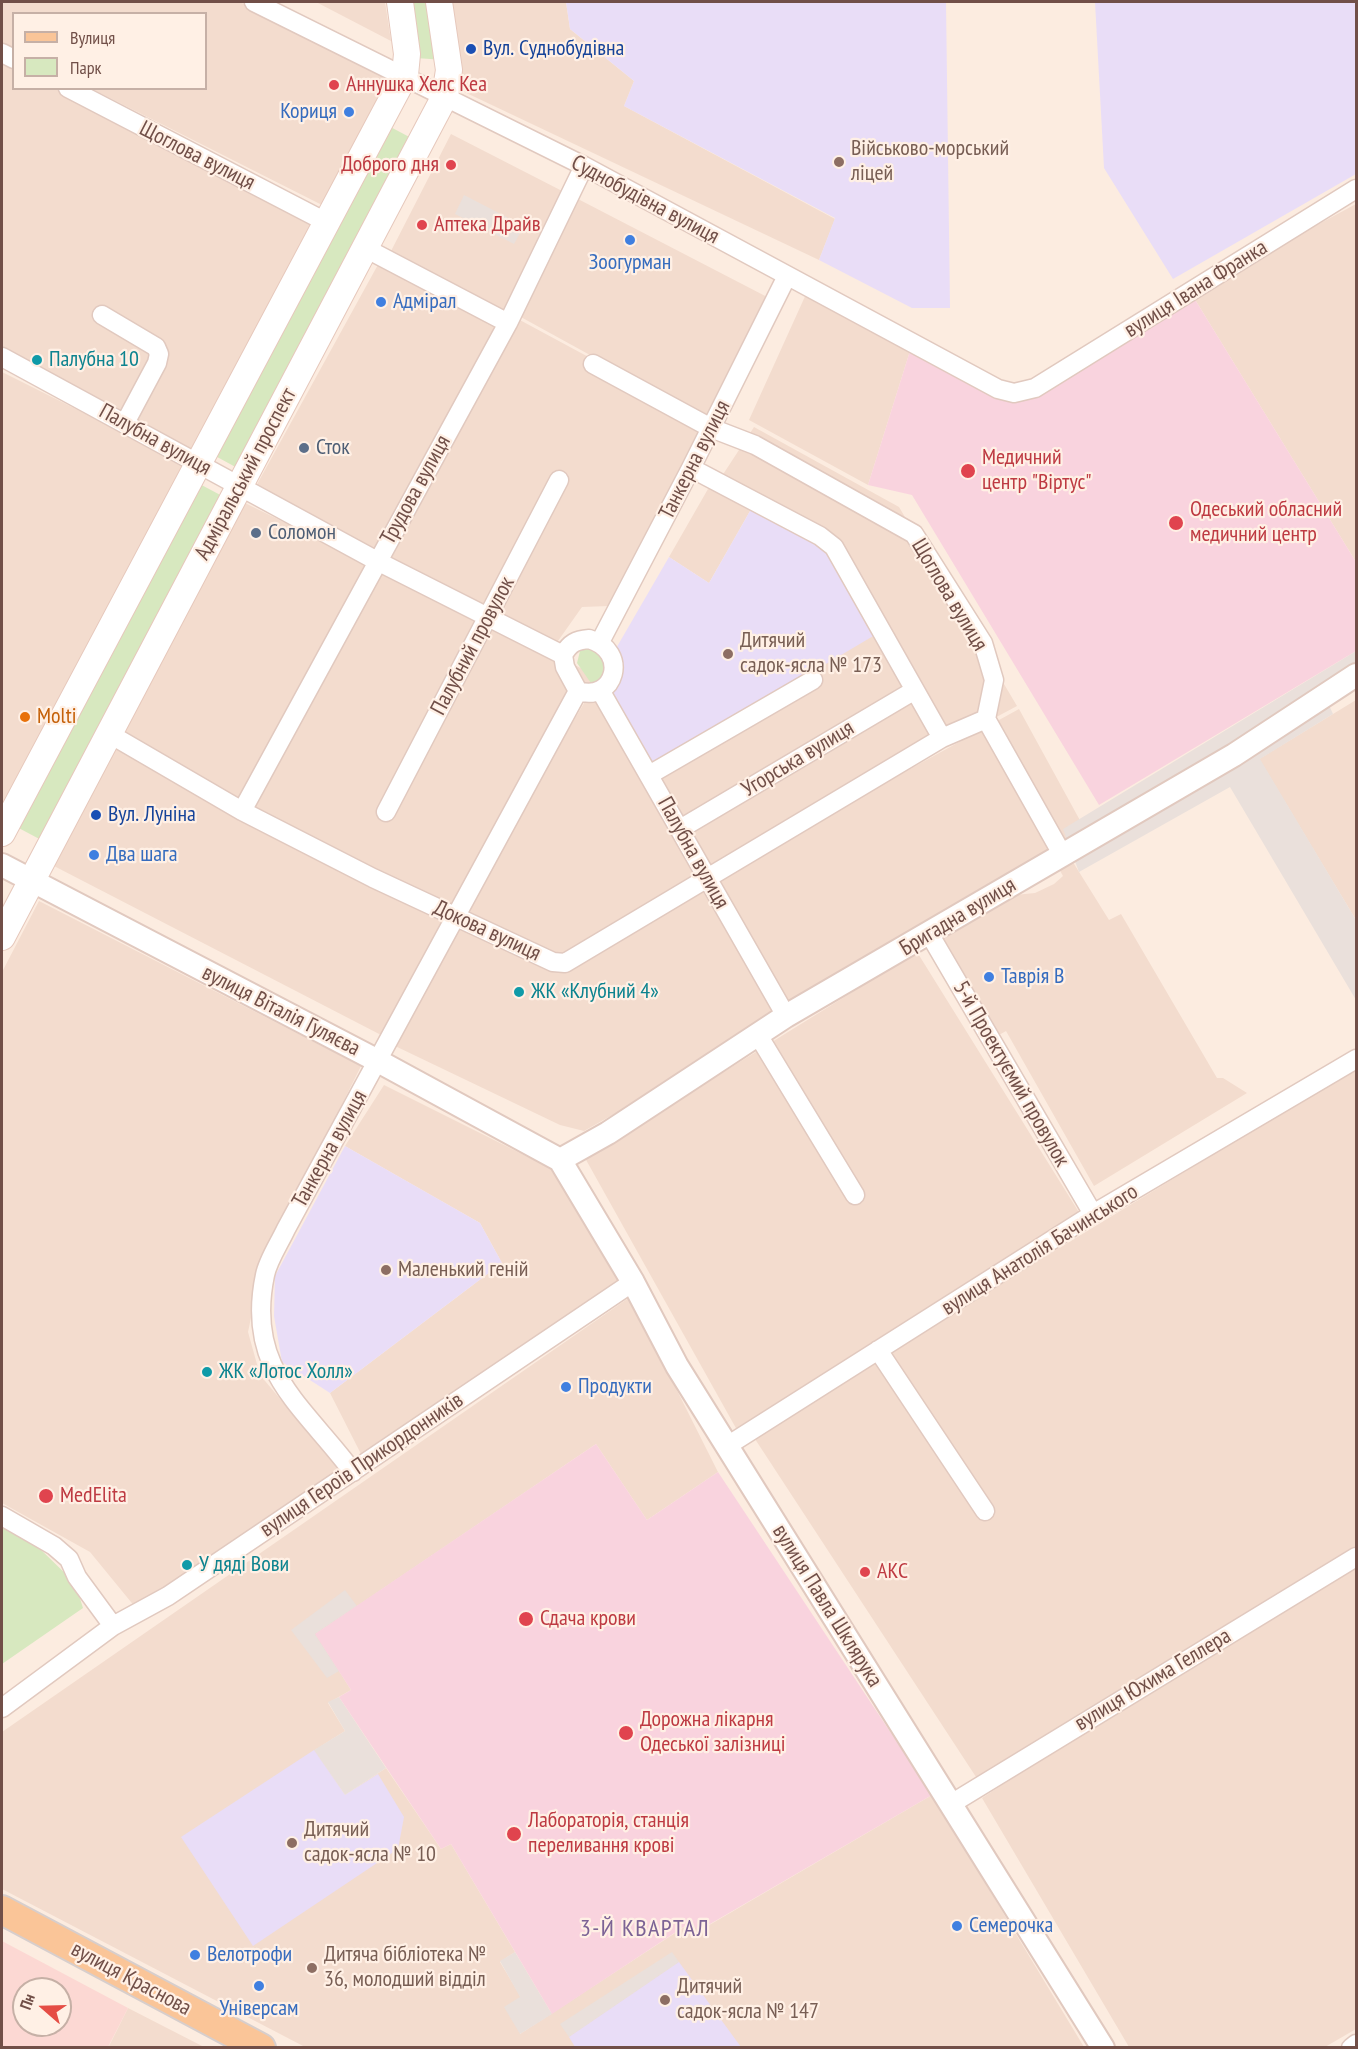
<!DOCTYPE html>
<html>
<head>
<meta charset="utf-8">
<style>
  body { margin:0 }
  #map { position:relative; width:1358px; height:2049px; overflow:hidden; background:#fcece0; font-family:"PT Sans Narrow",sans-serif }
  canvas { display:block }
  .frame { position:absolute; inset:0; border:3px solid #714f48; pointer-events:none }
  .legend { position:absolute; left:12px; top:12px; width:195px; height:78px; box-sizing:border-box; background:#fff0e5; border:2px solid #c6b0a6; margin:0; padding:8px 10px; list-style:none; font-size:18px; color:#714f48 }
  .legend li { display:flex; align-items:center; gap:12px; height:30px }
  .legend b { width:30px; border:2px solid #c6b0a6 }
  .north { position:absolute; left:12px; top:1977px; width:60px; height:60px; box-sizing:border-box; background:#fff0e5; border:2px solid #c6b0a6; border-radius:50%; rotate:290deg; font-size:16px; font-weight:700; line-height:24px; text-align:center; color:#714f48 }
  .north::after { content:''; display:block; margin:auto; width:21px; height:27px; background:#e54d45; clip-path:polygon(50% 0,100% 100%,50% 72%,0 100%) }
</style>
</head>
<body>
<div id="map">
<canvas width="1358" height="2049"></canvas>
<div class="frame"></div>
<ul class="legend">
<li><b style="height:8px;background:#fac598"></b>Вулиця</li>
<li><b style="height:16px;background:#d7e8bf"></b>Парк</li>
</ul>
<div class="north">Пн</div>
</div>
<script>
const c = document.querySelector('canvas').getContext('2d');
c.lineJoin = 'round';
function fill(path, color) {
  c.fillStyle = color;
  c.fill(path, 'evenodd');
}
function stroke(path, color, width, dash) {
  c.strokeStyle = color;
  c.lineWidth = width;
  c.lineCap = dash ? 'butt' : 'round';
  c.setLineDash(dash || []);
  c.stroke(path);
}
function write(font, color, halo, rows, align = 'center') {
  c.font = font + ' "PT Sans Narrow",sans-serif';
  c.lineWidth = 4.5;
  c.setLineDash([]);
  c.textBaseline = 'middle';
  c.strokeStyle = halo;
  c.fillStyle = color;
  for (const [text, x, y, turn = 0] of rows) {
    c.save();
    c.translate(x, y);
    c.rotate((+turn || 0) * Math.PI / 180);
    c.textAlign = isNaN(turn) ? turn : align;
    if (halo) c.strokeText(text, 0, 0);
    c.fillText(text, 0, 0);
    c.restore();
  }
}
fill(new Path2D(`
  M 2,2 L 240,2 L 391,76 L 324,206 L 92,89 L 206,88 L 206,14 L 14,14 L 13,49 L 2,43 Z
  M 316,2 L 385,2 L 391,41 Z
  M 448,2 L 566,2 L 570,29 L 634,81 L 624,106 L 835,219 L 819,260 L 458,89 Z
  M 2,57 L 13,63 L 14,88 L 62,89 L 327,230 L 202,458 L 2,352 Z
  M 451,134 L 568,194 L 505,313 L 390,253 Z
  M 578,199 L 771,299 L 710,421 L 519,316 Z
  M 1356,204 L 1356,562 L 1191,293 Z
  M 380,261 L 507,332 L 391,557 L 255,488 Z
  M 807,292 L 910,351 L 868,485 L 749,420 Z
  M 518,319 L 709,422 L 609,606 L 582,607 L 553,648 L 390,561 Z
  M 2,372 L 194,468 L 2,839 Z
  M 754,427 L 899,507 L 1017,706 L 946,744 L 833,539 L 720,479 Z
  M 712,482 L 754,504 L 709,583 L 669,557 Z
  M 245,503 L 597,676 L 383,1036 L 54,866 Z
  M 880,632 L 944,746 L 557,962 L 458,915 L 599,678 Z
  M 1356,700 L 1356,920 L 1259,759 Z
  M 1019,709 L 1088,835 L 930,935 L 584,1131 L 560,1125 L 393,1045 L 458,917 L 556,964 Z
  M 1071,859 L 1109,920 L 1121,914 L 1217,1078 L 1223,1078 L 1247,1093 L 1094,1186 L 1006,1031 L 999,1035 L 944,939 L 1015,895 L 1035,893 L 1054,884 L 1063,876 L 1058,867 Z
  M 39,901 L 361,1066 L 262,1266 L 248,1332 L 260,1375 L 341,1471 L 140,1613 L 90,1552 L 2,1503 L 2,972 Z
  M 917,952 L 1080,1214 L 737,1430 L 585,1158 Z
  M 1356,1068 L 1356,1549 L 978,1780 L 755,1439 L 840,1381 Z
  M 384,1085 L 550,1168 L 622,1280 L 361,1454 L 330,1393 L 502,1263 L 480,1223 L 345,1146 Z
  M 630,1297 L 718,1472 L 647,1520 L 596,1444 L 316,1634 L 351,1690 L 328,1703 L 345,1731 L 315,1750 L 345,1795 L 386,1768 L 441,1849 L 451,1844 L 515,1952 L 500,1962 L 521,1997 L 520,2034 L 692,1922 L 699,1931 L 932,1795 L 1084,2047 L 305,2047 L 2,1889 L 2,1732 Z
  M 1356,1563 L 1356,2029 L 1325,2047 L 1129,2047 L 982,1798 L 1130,1701 Z
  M 128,2008 L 204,2047 L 108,2048 Z`), '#f3dcce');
fill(new Path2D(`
  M 2,1941 L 128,2008 L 108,2047 L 2,2047 ZM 24,1989 L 60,1989 L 60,2025 L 24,2025 Z`), '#fcd8d3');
fill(new Path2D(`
  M 464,195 L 524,226 L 514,244 L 455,214 Z
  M 1356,651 L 1356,679 L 1328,703 L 1333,714 L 1260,759 L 1356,920 L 1356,1000 L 1230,787 L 1079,872 L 1063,829 Z
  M 345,1590 L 357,1606 L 315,1634 L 339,1671 L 327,1678 L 291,1630 Z
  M 339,1697 L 386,1768 L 345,1795 L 314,1750 L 345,1731 L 328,1702 Z
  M 515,1952 L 552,2014 L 520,2034 L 504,2007 L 520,1997 L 500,1961 Z
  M 672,1952 L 679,1962 L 569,2037 L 560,2024 Z`), '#eae0db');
fill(new Path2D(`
  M 566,2 L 946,2 L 950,308 L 912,308 L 819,260 L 835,218 L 624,106 L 634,81 L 570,29 Z
  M 1095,2 L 1356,2 L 1356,174 L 1173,279 L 1104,168 Z
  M 754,504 L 829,544 L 880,632 L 650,768 L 600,676 L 669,557 L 709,583 Z
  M 345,1146 L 480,1223 L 502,1263 L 330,1393 L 282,1362 L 274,1316 L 275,1276 Z
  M 314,1750 L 345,1795 L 378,1774 L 404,1817 L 398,1849 L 253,1946 L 181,1837 Z
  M 679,1962 L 741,2047 L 575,2047 L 569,2037 Z`), '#e9ddf7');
fill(new Path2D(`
  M 1191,293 L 1356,562 L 1356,651 L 1099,805 L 912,495 L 868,485 L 910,351 L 1012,403 L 1040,392 Z
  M 596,1444 L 647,1520 L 718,1472 L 932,1795 L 698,1931 L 691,1922 L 552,2014 L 451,1844 L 441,1849 L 339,1697 L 351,1690 L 315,1634 Z`), '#f9d3de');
fill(new Path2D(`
  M 407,2 L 435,2 L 444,60 L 416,58 Z
  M 383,123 L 415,140 L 241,470 L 208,452 Z
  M 194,481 L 226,498 L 45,842 L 13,825 Z
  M 585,648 L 599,651 L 608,673 L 593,686 L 577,663 L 580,651 Z
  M 2,1525 L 34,1543 L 75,1583 L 83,1608 L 2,1664 Z`), '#d7e8bf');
const minor = new Path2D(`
  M 254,2 L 584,166 L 998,389 L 1014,393 L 1035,388 L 1356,189
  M 2,53 L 14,59
  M 68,88 L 326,222
  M 365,248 L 508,323
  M 102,315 L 156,347 L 159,354 L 157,363 L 125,423
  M 2,357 L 377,561 L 563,655
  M 593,364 L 711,428 L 755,445 L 914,534 L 983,643 L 994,680 L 986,719 L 1062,854
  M 691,468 L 820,536 L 834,547 L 942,738
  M 589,639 C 630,651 615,703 578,691 L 565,667 L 563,655 C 570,643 576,640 589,639 Z
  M 600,642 L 691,468 L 787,276
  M 600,690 L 786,1016
  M 108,733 L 242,811 L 373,878 L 553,962 L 565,963 L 942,738 L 986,719
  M 649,775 L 813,680
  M 242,811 L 508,323 L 584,166
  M 386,812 L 559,480
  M 680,829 L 915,690
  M 930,935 L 1093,1214
  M 758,1035 L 855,1195
  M 878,1350 L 985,1511
  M 727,1446 L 1093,1214 L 1356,1059
  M 353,1472 C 303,1405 245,1370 265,1275 C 268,1260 279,1244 286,1229 L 578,691
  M 2,1516 L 54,1546 L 69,1559 L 77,1577 L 113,1626
  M 2,1708 L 113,1626 L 168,1596 L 633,1282
  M 951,1804 L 1356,1557
  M 1351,2048 L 1356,2044`);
const tertiary = new Path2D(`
  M 2,865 L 378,1061 L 560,1160 L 633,1282 L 677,1366 L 1103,2048
  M 560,1160 L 608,1133 L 786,1016 L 1234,755 L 1356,675`);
const secondary = new Path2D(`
  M 2,833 L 405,75 L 407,54 L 400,2
  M 2,937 L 445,96 L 449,70 L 439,2`);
const primary = new Path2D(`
  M 2,1910 L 261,2048`);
stroke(minor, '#e1c9bf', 21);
stroke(tertiary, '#e1c9bf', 26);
stroke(secondary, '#e6c8bc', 28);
stroke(primary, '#d7cecc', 32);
stroke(minor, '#fff', 18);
stroke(tertiary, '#fff', 22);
stroke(secondary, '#fff', 26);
stroke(primary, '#fac598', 28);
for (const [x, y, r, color] of [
  [471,49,6,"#1a4fb4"],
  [334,85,6,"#e0444e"],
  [349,112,6,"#3f7fe0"],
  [839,162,6,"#8d6e63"],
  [451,165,6,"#e0444e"],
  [422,225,6,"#e0444e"],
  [630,240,6,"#3f7fe0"],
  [381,302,6,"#3f7fe0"],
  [37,360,6,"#0f9aa8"],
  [304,448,6,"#5c6f8a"],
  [968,471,8,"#e0444e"],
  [1176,523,8,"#e0444e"],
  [256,533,6,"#5c6f8a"],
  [728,654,6,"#8d6e63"],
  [25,717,6,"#e8710a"],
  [96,815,6,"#1a4fb4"],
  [94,855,6,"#3f7fe0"],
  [989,977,6,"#3f7fe0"],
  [519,992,6,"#0f9aa8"],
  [386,1270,6,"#8d6e63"],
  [207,1372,6,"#0f9aa8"],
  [566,1387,6,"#3f7fe0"],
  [46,1496,8,"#e0444e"],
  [187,1565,6,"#0f9aa8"],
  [865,1572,6,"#e0444e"],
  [526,1619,8,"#e0444e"],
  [626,1733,8,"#e0444e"],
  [514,1834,8,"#e0444e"],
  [292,1843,6,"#8d6e63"],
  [957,1926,6,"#3f7fe0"],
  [195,1955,6,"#3f7fe0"],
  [312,1968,6,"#8d6e63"],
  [259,1986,6,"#3f7fe0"],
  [665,2000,6,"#8d6e63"]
]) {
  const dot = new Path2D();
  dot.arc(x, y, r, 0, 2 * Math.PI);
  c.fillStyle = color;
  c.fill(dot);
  stroke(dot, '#fff0e5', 2);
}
write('22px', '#164399', '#fff0e5', [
  ["Вул. Суднобудівна",483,49],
  ["Вул. Луніна",108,815]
], 'left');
write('22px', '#be3a42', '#fff0e5', [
  ["Аннушка Хелс Кеа",346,85],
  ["Доброго дня",439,165,"right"],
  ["Аптека Драйв",434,225],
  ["Медичний",982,458],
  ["центр \"Віртус\"",982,483],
  ["Одеський обласний",1190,510],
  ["медичний центр",1190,535],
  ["MedElita",60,1496],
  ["АКС",877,1572],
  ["Сдача крови",540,1619],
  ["Дорожна лікарня",640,1720],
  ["Одеської залізниці",640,1745],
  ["Лабораторія, станція",528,1821],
  ["переливання крові",528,1846]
], 'left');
write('22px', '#366cbe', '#fff0e5', [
  ["Кориця",337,112,"right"],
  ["Зоогурман",630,263,"center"],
  ["Адмірал",393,302],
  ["Два шага",106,855],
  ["Таврія В",1001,977],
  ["Продукти",578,1387],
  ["Семерочка",969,1926],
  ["Велотрофи",207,1955],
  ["Універсам",259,2009,"center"]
], 'left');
write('22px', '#785e54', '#fff0e5', [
  ["Військово-морський",851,149],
  ["ліцей",851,174],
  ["Дитячий",740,641],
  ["садок-ясла № 173",740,666],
  ["Маленький геній",398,1270],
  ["Дитячий",304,1830],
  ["садок-ясла № 10",304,1855],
  ["Дитяча бібліотека №",324,1955],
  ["36, молодший відділ",324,1980],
  ["Дитячий",677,1987],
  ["садок-ясла № 147",677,2012]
], 'left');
write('22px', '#714f48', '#fff0e5', [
  ["Щоглова вулиця",197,156,27],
  ["Суднобудівна вулиця",645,200,28],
  ["вулиця Івана Франка",1196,289,-32],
  ["Палубна вулиця",155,440,29],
  ["Танкерна вулиця",695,460,-63],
  ["Адміральський проспект",246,474,-62],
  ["Трудова вулиця",416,490,-61],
  ["Щоглова вулиця",949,595,59],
  ["Палубний провулок",473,646,-62],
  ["Угорська вулиця",798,759,-31],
  ["Палубна вулиця",693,853,61],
  ["Бригадна вулиця",958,917,-31],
  ["Докова вулиця",487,931,25],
  ["вулиця Віталія Гуляєва",281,1011,27],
  ["5-й Проектуємий провулок",1011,1074,60],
  ["Танкерна вулиця",330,1149,-61],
  ["вулиця Анатолія Бачинського",1040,1250,-32],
  ["вулиця Героїв Прикордонників",362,1465,-34],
  ["вулиця Павла Шклярука",827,1606,58],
  ["вулиця Юхима Геллера",1153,1680,-31],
  ["вулиця Краснова",131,1979,28]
]);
write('22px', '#0d838f', '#fff0e5', [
  ["Палубна 10",49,360],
  ["ЖК «Клубний 4»",531,992],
  ["ЖК «Лотос Холл»",219,1372],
  ["У дяді Вови",199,1565]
], 'left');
write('22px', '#4e5e75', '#fff0e5', [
  ["Сток",316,448],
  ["Соломон",268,533]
], 'left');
write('22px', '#c56008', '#fff0e5', [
  ["Molti",37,717]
], 'left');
c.letterSpacing = '1.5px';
write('24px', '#7c6395', '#fff0e5', [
  ["3-Й КВАРТАЛ",645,1929]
]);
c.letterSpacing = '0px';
</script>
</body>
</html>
